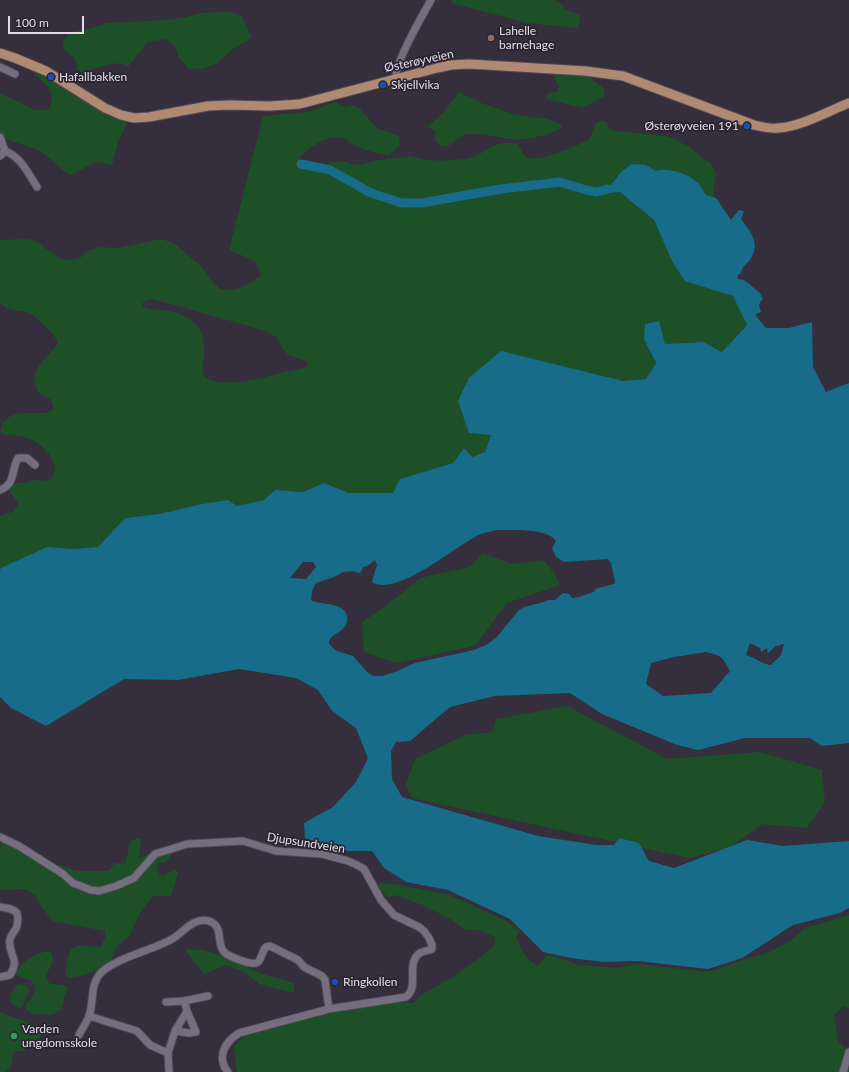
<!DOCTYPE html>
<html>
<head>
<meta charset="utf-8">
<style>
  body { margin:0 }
  #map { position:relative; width:849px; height:1072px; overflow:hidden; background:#352f3d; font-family:Lato,sans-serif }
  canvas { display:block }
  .scale { position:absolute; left:8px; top:16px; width:76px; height:18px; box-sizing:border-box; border:2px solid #e1dde6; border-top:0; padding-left:5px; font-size:12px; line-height:14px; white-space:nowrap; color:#e1dde6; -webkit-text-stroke:3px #2b2532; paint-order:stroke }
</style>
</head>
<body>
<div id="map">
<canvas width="849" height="1072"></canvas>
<div class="scale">100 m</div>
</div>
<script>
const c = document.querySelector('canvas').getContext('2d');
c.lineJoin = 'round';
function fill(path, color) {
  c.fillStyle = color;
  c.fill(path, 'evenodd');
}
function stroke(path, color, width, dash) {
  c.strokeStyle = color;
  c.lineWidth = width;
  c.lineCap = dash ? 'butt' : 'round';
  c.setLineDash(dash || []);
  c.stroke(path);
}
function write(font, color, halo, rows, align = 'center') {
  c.font = font + ' Lato,sans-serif';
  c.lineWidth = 3.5;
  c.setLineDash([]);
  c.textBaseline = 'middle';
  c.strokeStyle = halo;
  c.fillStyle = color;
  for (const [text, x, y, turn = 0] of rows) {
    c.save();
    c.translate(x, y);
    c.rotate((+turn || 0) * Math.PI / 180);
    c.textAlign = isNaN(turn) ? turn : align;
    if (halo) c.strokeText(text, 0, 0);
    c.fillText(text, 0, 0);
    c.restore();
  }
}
fill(new Path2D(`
  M 452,0 L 555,0 L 563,5 L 565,10 L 580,15 L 580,18 L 578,28 L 527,23 L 452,3 Z
  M 229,12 L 241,15 L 252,38 L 231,50 L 218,63 L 204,68 L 189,69 L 179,58 L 175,46 L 166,39 L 147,42 L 128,67 C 120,58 93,69 84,74 L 78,70 L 75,58 L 65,51 L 63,46 L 64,39 L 67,35 L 71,32 L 88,29 L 107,23 L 169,20 L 186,17 L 200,13 Z
  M 31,70 L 39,70 L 85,101 L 111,116 L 126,119 L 126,125 L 118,142 L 112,165 L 95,162 L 72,175 L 64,171 L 41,151 L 6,139 L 0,131 L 0,93 L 35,110 L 49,110 C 57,89 45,85 31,70 Z
  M 547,72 L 593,74 L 591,79 C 598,85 606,86 604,96 L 583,108 L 550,100 L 546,98 L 548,93 L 557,92 L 559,88 L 554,75 Z
  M 459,92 L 481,103 L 513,114 L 547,119 L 560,124 L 562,127 C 553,135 524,141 512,139 C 501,138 490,135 479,134 C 474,134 468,133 463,135 C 453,140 447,155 435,140 L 436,131 L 427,127 L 443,113 Z
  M 335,102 L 344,107 L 353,105 L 358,107 L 377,128 L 399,136 L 400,145 L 389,155 C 378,153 366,151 356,146 C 351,143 347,139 342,138 C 330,135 320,141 310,148 C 306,151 300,157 299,162 L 323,170 L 324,165 L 331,162 L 343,161 L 353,165 L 363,164 L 372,161 L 411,156 C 424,162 461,162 475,156 C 492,148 497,140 518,144 C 521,148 522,154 526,157 C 537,164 577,145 589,140 L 596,123 L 600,121 L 605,121 L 610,129 L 615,131 L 665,136 L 674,139 L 691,148 L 702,158 L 710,162 L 716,173 L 713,197 L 706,195 L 698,182 L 677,171 L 661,169 L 655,171 L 621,172 L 608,189 L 611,193 L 620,192 L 654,220 L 673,263 L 713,289 L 733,296 L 747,325 L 722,352 L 703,342 L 665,344 L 659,321 L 644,339 L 656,363 L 646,379 L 623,381 L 602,377 L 491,435 L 485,452 L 472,457 L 464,448 L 453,463 L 400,479 L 394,493 L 349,493 L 324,483 L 303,492 L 275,490 L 264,500 L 237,506 L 228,500 L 202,504 L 159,514 L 125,518 L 98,547 L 73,549 L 47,547 L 0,570 L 0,516 L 12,512 L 19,504 L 9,491 L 11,486 L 15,483 L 25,483 L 35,480 L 49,481 C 64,468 46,447 33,440 C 23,436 12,435 1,434 C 0,408 31,414 44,413 C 47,413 50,411 53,409 C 54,398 47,398 40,393 C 35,389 33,379 35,373 C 39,363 50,354 57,345 L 57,340 C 52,333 37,316 29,313 C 19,309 7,313 0,302 L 0,240 L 28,239 L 42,244 L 45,248 L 61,259 L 71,260 L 80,258 L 88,251 L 98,247 L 117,248 L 162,239 L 175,244 L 190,257 L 201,266 L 213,282 L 220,289 L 230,290 L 240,288 L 253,281 L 261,275 L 255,261 L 229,250 L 263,116 L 307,112 ZM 150,299 L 164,302 L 266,331 L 278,338 L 282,348 L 288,355 L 306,361 L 309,366 C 304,368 299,369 294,370 C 271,375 227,390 205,378 C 200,368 205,359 204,348 C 204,323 187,314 164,310 C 157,309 150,310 143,307 L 142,303 Z
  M 482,553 L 512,564 L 544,560 L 556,576 L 560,585 L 507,603 L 475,646 L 395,663 L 364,652 L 362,622 L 389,604 L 420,578 L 470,567 Z
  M 567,706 L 667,759 L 760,752 L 822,770 L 825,802 L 807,828 L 763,824 L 730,847 L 689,858 L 412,798 L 406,785 L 415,759 L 465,735 L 492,732 L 496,719 Z
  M 141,838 L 139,858 L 166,847 L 169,851 L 171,856 L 166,862 L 157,864 L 159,874 L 163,876 L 176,869 L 178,873 L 171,896 L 153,896 L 140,913 L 129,937 L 117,946 L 111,960 L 89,974 L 69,978 L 65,974 L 67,960 L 71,949 L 80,945 L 100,947 L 105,939 L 105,931 L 53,921 L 43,909 L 35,895 L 24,889 L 0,890 L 0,853 L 2,840 L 56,867 L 61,865 L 76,871 L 108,871 L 115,863 L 125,864 L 131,840 Z
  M 378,883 L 401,885 L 449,895 L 505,920 L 520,931 L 516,937 C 520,948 525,959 536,965 L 542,962 L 546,956 L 553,956 L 579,965 L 616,968 L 636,964 L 709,972 L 748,958 L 766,954 L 790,941 L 805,928 L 849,915 L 849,1008 L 843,1006 L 834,1016 L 838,1041 L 849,1052 L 849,1072 L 237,1072 L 234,1047 L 244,1036 L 320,1015 L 391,1002 L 414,1003 L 421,995 L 451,978 L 473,963 L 494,946 L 495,938 L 483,931 L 464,929 L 452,920 L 425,906 L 396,895 L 388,898 L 379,888 Z
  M 184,949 L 201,950 L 221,955 L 259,973 L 294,983 L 294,991 L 289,992 L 259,984 L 246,973 L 226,965 L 204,974 Z
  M 50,951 C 57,959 50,967 46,975 L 48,981 L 50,984 L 64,985 L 67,987 L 61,1010 L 51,1015 L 33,1014 L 26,1010 L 27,1003 L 32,998 L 35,987 L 31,980 L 26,979 L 15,974 C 23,961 34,953 50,951 Z
  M 18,984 L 26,985 L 29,990 L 22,1008 L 16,1007 L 11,1003 L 10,995 Z
  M 0,1012 L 34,1025 L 26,1045 L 25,1051 L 13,1051 L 11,1067 L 5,1072 L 0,1072 Z
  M 33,1030 L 42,1034 L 35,1050 L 27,1046 Z`), '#1d5027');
fill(new Path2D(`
  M 632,164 L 646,165 L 655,171 C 667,167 687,173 697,182 C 701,185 703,191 706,195 L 716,198 L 731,220 L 739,210 L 744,211 L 741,219 C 751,232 761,243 750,260 C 746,265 742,266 741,273 L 738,275 L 738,279 L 744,280 L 760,293 L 763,299 L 760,302 L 759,306 L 761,312 L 756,314 L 756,316 L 766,328 L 789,328 L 812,322 L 813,367 L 826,392 L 849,383 L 849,743 L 822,746 L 810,738 L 745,738 L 698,750 L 677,745 L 602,714 L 570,693 L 495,696 L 450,707 L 410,741 L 396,742 L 391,751 L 392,779 L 402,797 L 538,836 L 596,845 L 614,845 L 619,838 L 639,843 L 649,861 L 674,868 L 747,840 L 783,846 L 849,841 L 849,908 L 840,913 L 793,925 L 742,958 L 708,969 L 638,961 L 603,962 L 571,958 L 543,952 L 510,919 L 448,890 L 406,882 L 384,868 L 372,851 L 338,851 L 305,838 L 304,823 L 333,807 L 356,782 L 368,758 L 356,728 L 332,711 L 318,690 L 296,678 L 239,669 L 178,680 L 124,679 L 46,726 L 11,708 L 0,697 L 0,570 L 1,568 L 47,547 L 73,549 L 98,547 L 125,518 L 159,514 L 202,504 L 228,500 L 237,506 L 264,500 L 275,490 L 303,492 L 324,483 L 349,493 L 393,493 L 400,479 L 453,463 L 464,448 L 472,457 L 485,452 L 491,435 L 469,433 L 458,401 L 469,378 L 501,351 L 623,381 L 646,379 L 656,363 L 644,339 L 645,324 L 659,321 L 665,344 L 703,342 L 722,352 L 747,325 L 733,296 L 685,281 L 673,263 L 654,220 L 620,192 L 610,193 L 608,189 L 621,172 ZM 499,530 C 512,530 549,528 556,541 L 552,548 L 556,557 L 564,562 L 608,559 L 611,563 L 615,582 L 614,584 L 595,589 L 594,592 C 586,594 579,598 572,598 L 569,594 L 563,593 L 555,600 L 549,600 L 544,602 L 524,607 L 518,611 L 496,638 L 486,645 L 474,650 L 415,663 L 395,672 L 382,676 L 374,676 L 368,673 L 353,656 L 337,651 L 329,644 C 328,633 345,634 347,621 C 350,600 318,606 311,600 L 312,591 L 316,583 L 334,577 L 343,572 L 353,571 L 359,573 L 361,572 L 363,567 L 367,566 L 375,560 L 377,565 L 372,581 L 373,583 C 401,595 454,546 481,534 C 486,532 493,531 499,530 ZM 303,562 L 313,562 L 316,567 L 306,579 L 290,578 ZM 750,643 L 760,648 L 761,652 L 767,648 L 768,653 L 776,646 L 784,644 L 781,655 L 771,665 C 762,664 756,658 746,655 ZM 706,652 C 722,656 722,656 730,671 L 711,693 L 663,696 L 646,684 L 651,663 L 674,657 Z`), '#176c89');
stroke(new Path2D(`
  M 301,164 L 330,170 L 371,193 L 402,203 L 422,203 L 501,189 L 560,182 L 586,190 L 597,192 L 608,189`), '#176c89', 9);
const minor = new Path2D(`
  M 0,67 L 15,74
  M 396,78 C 394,65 423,14 431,0
  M 0,137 L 5,151 L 0,156
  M 5,151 C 21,157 28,173 37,187
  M 0,490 C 16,484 11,470 18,458 L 27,458 L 35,465
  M 0,837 L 19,846 L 63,874 L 73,883 L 91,890 L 99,891 L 116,886 L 134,878 L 155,854 L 187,844 L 243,841 L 276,851 L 322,854 L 348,861 L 357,865 L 364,869 L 381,900 L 394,915 L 419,927 L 424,931 L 429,938 L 432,945 L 432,949 C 428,951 423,951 420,953 C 405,963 420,987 406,997 L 329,1009 L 239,1033 C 225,1042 216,1057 228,1072
  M 0,907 C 7,908 12,908 17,913 C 18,917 18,922 17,926 C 16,931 11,934 10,939 C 7,954 21,958 10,975 L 0,977
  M 166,1002 L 184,1001
  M 89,1016 L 137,1031 L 150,1045 L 168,1053 L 169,1072
  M 175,1031 L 189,1033 L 196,1032 L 187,1011 L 184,1001 L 208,996
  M 79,1035 C 82,1029 87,1022 89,1016 C 94,1003 90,987 99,975 C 111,959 154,950 172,939 C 184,932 193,917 209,921 C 224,926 216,943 224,952 C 228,956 253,967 258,962 C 262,958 262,951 266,947 L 270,946 L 298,960 L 304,967 L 322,976 L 325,980 L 329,1009
  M 168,1053 L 175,1031 L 187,1011
  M 843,1072 L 849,1052`);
const major = new Path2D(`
  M 0,53 L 15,58 L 46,71 L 105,108 L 121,115 L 134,118 L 149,117 L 208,106 L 229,105 L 270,106 L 300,104 L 437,68 L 451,65 L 469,64 L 585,71 L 623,76 L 754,125 C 762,127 770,129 778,128 C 800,127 829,111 849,103`);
stroke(minor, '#504a56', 9);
stroke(major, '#504a56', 11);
stroke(minor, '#756e7e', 7);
stroke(major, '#b08972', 9);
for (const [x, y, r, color] of [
  [491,38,4,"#8d6e63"],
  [51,77,4,"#1a4fb4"],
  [383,85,4,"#1a4fb4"],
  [747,126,4,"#1a4fb4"],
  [335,982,4,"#1a4fb4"],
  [14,1036,4,"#2e9e5b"]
]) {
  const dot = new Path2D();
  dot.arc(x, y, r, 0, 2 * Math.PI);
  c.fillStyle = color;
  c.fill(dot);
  stroke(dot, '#2b2532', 1.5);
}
write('12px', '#e1dde6', '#2b2532', [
  ["Lahelle",499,31],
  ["barnehage",499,45],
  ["Hafallbakken",59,77],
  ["Skjellvika",391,85],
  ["Østerøyveien 191",739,126,"right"],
  ["Ringkollen",343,982],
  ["Varden",22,1029],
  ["ungdomsskole",22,1043]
], 'left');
write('12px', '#e1dde6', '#2b2532', [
  ["Østerøyveien",419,61,-12],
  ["Djupsundveien",306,843,9]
]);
</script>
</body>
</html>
